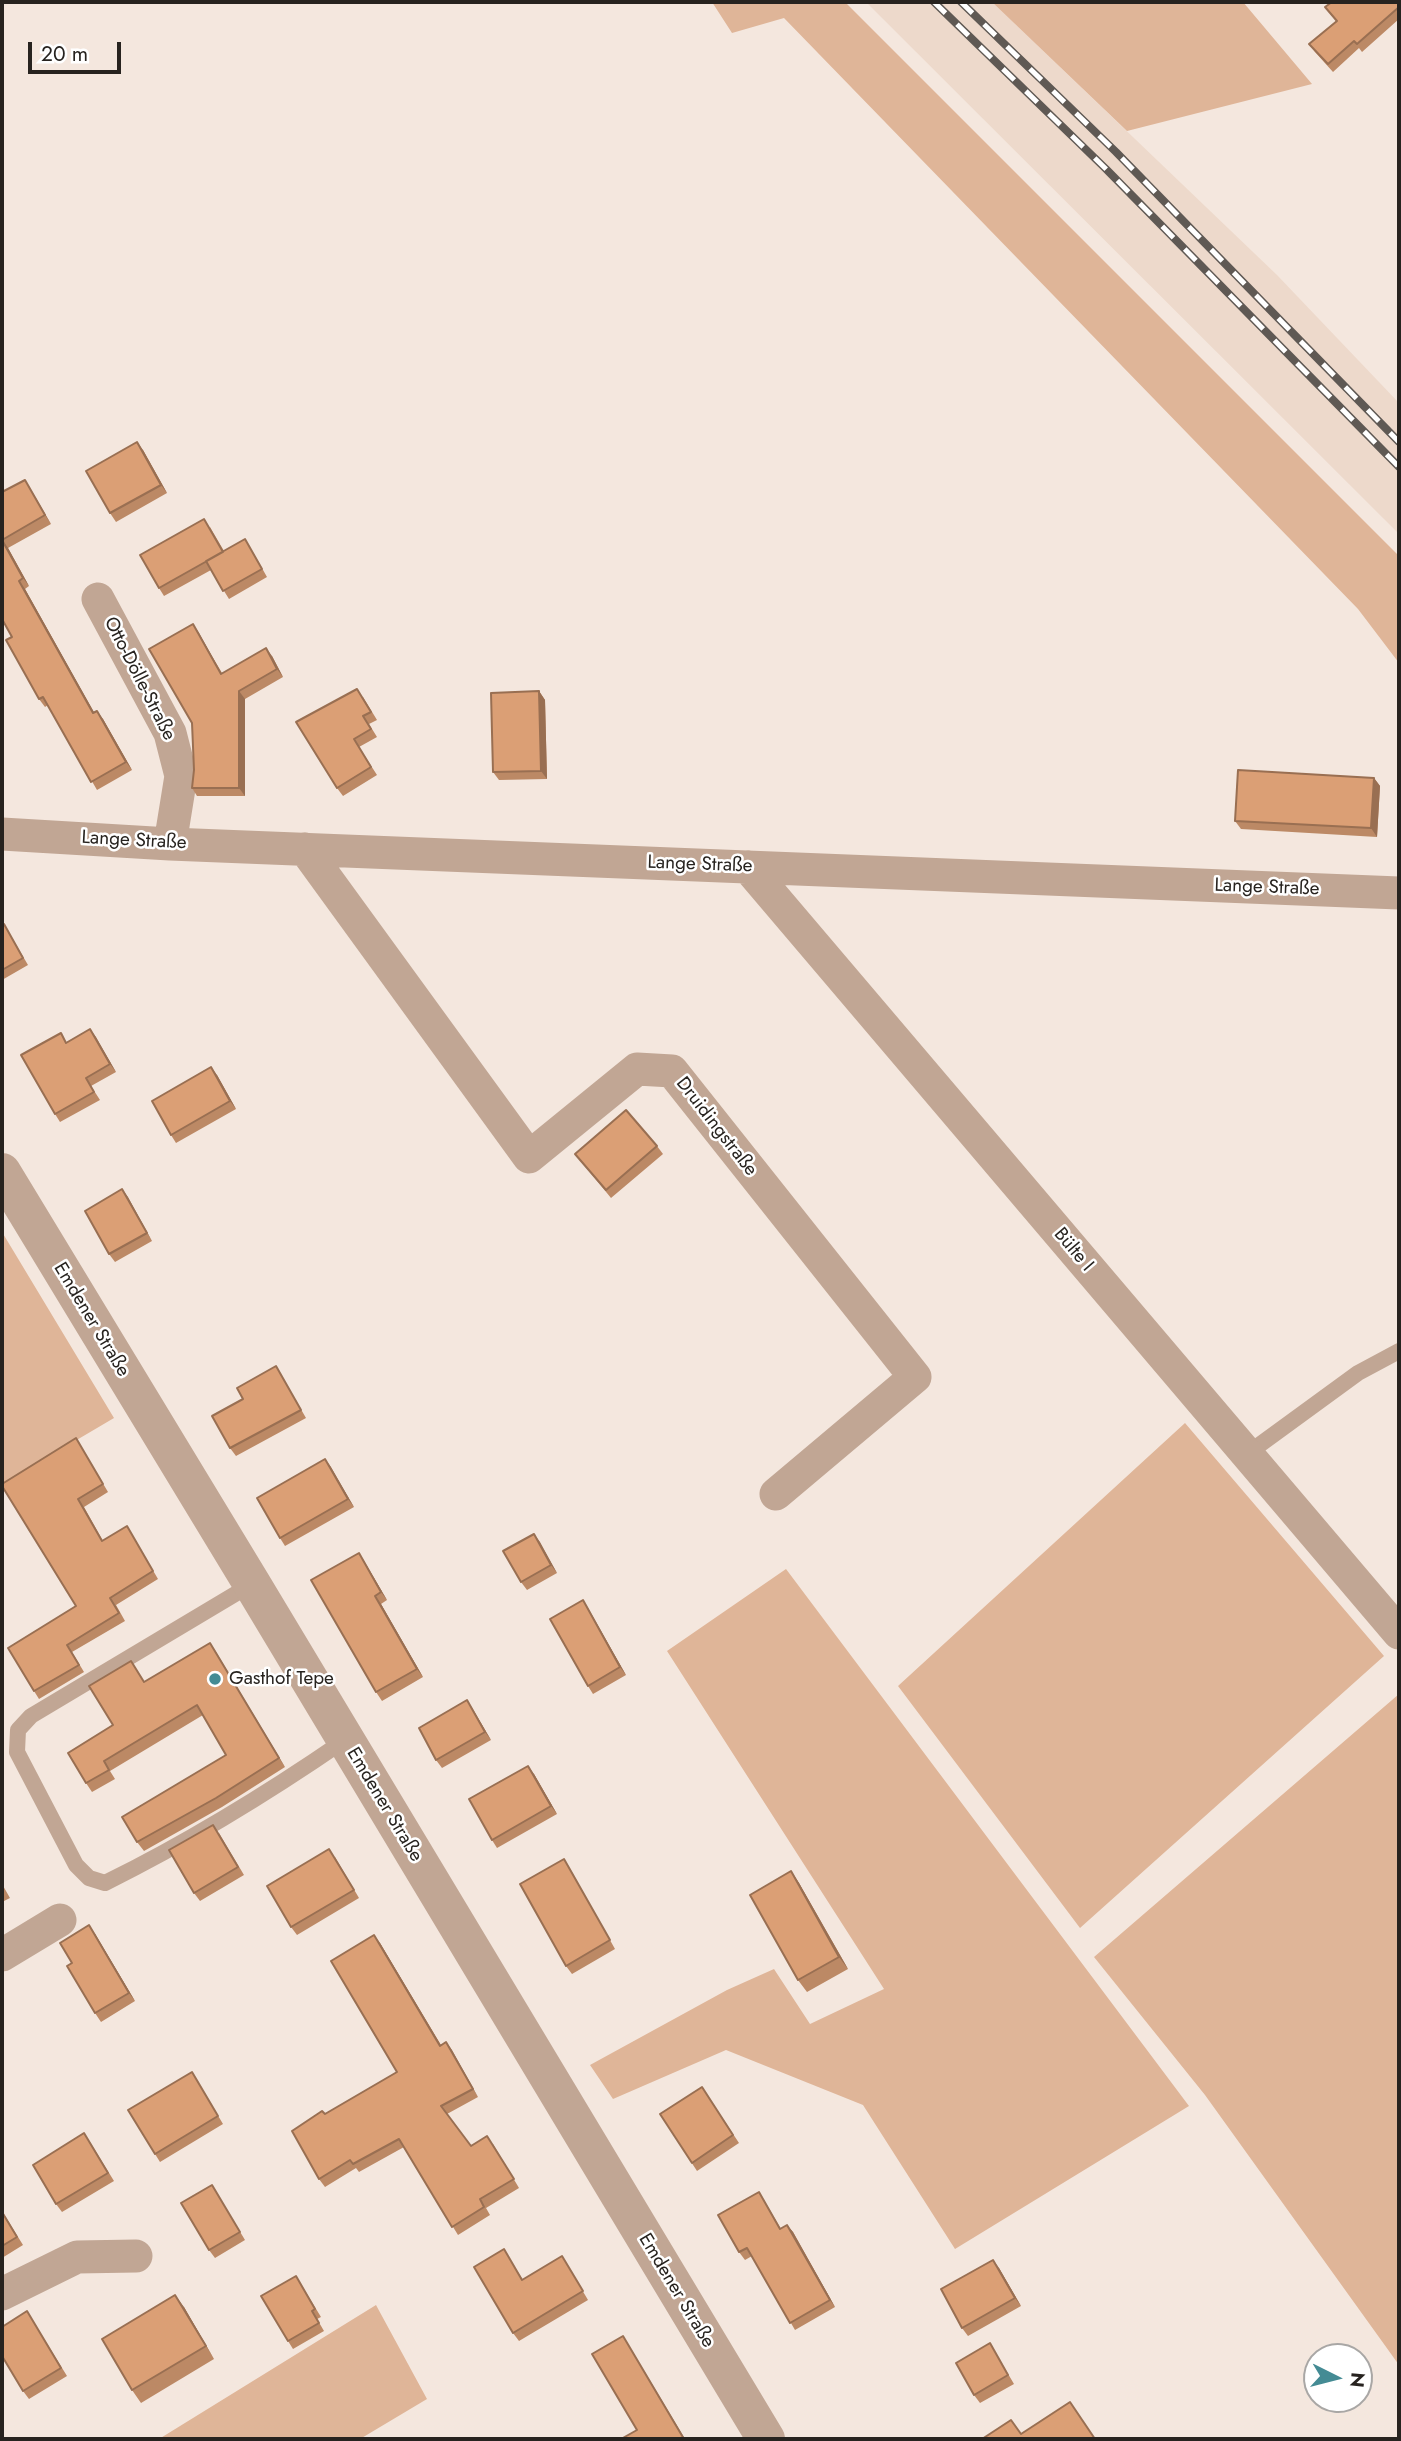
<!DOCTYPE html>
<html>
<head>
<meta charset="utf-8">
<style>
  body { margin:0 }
  #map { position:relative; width:1401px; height:2441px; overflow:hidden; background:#f4e7de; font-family:Jost,sans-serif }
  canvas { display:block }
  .frame { position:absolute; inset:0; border:4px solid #27231f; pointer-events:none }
  .north { position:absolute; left:1303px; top:2343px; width:70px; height:70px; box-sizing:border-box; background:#fff; border:2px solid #a9a7a5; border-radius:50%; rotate:96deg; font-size:19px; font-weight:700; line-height:28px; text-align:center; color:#27231f }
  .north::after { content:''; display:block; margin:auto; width:24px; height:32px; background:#448b94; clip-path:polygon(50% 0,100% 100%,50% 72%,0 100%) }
  .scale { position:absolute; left:28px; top:42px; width:93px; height:32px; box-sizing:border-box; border:4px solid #27231f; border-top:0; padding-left:9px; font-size:21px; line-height:24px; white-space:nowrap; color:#27231f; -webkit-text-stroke:5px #fff; paint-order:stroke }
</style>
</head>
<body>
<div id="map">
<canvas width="1401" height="2441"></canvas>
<div class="frame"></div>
<div class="north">N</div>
<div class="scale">20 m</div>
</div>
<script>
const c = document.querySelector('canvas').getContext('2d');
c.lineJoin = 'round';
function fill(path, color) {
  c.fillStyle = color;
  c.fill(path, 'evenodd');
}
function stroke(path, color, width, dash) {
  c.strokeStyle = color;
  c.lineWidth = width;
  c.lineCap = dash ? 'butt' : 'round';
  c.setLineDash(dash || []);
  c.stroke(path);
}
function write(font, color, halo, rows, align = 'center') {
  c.font = font + ' Jost,sans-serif';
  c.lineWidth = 5;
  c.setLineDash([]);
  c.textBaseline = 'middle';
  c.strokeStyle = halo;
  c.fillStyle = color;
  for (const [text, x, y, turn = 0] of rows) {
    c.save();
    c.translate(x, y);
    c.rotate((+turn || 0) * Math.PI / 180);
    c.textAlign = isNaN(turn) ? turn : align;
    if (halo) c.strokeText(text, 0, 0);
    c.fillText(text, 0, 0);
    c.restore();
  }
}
fill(new Path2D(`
  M 866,2 L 992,2 L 1277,275 L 1399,403 L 1399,534 Z`), '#edd9cb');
fill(new Path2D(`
  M 712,2 L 845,2 L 1399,556 L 1399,663 L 1358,609 L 784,18 L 732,33 Z
  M 992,2 L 1243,2 L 1312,84 L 1127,131 Z
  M 2,1232 L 114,1418 L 2,1484 Z
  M 1185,1423 L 1384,1656 L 1080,1928 L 898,1686 Z
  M 786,1569 L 1189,2106 L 955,2249 L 863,2105 L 726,2050 L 613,2099 L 590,2065 L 727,1990 L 774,1969 L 810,2024 L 884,1989 L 667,1651 Z
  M 1399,1694 L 1399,2365 L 1205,2095 L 1094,1957 Z
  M 376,2305 L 427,2399 L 360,2439 L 159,2439 Z`), '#dfb598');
stroke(new Path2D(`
  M 1247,1454 L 1358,1373 L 1399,1351
  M 252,1584 L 31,1716 L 18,1730 L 17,1752 L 76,1865 L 89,1878 L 105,1883 C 188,1842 268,1793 345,1740`), '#c1a694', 16);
stroke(new Path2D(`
  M 98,599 L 170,733 L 181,776 L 170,844
  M 2,834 L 170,844 L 1399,893
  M 305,849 L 529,1157 L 637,1069 L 672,1071 L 915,1377 L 776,1494
  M 748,867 L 1399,1633
  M 2,1955 L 60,1920
  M 2,2294 L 77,2257 L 136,2256`), '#c1a694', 33);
stroke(new Path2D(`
  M 2,1172 L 252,1584 L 766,2439`), '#c1a694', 38);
const rail = new Path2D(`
  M 934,2 L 1106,169 L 1399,467
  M 961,2 L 1116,152 L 1399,442`);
stroke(rail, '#5f5954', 8);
stroke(rail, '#fff', 5, [16]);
fill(new Path2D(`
  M 1399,2 L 1399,19 L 1362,52 L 1359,48 L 1333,72 L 1315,52 L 1309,44 L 1336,21 L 1325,7 Z
  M 143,450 L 167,493 L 116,522 L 110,513 Z
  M 25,480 L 51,524 L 8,548 L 29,586 L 25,589 L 94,713 L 103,719 L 132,770 L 97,790 L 48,705 L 45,707 L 39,699 L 12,637 L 2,619 L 2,492 Z
  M 210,527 L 224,551 L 250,547 L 267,577 L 229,599 L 211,570 L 164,596 L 159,588 Z
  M 193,624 L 222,673 L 272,656 L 283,677 L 245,699 L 245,796 L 197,796 L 192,788 L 194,770 Z
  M 539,691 L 545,700 L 547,779 L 499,780 L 493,772 Z
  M 363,697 L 377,720 L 369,724 L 377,737 L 359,747 L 377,775 L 343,796 L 337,788 Z
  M 1374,778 L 1380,786 L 1377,837 L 1241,829 L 1235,821 Z
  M 2,925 L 8,931 L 28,965 L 2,980 Z
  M 90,1029 L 116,1072 L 91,1086 L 100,1100 L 60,1122 L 55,1114 L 67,1042 Z
  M 217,1075 L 236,1109 L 176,1143 L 171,1135 Z
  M 657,1146 L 663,1154 L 611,1198 L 575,1154 Z
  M 122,1189 L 152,1241 L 115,1262 L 109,1254 Z
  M 276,1366 L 306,1418 L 236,1456 L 230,1448 L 243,1399 Z
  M 76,1438 L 108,1492 L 84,1507 L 103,1541 L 127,1526 L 158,1579 L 116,1605 L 125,1621 L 72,1652 L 84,1672 L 39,1699 L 34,1691 L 76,1606 Z
  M 325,1459 L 354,1507 L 285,1546 L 280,1538 Z
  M 534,1534 L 557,1573 L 527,1590 L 521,1582 Z
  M 364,1561 L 387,1600 L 381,1604 L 423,1677 L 382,1701 L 376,1692 Z
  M 583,1600 L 626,1675 L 593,1694 L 588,1686 Z
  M 210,1643 L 285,1767 L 222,1807 L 144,1851 L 137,1842 L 226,1755 L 203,1715 L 110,1771 L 115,1779 L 92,1792 L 86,1783 L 137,1670 L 144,1682 Z
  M 472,1708 L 491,1740 L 442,1768 L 436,1760 Z
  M 534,1774 L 557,1814 L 497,1848 L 492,1840 Z
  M 219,1833 L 244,1875 L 200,1901 L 194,1893 Z
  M 335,1857 L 359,1898 L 297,1935 L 291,1927 Z
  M 569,1867 L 615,1949 L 572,1974 L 566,1966 Z
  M 791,1871 L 799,1883 L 848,1969 L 807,1992 L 798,1980 Z
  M 2,1884 L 10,1898 L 2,1902 Z
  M 95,1934 L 135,2001 L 101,2022 L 95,2013 L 72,1963 Z
  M 380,1943 L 441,2045 L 446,2042 L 478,2097 L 447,2114 L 471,2146 L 493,2144 L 519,2188 L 486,2208 L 490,2215 L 458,2235 L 404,2147 L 359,2172 L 356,2168 L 325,2187 L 319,2179 L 325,2114 L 397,2072 Z
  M 192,2072 L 223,2124 L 160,2162 L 155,2154 Z
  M 702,2087 L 739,2143 L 697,2171 L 660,2114 Z
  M 90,2142 L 114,2181 L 62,2212 L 56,2204 Z
  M 212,2185 L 245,2240 L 215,2258 L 209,2250 Z
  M 764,2200 L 781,2229 L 787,2225 L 793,2232 L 835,2307 L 795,2330 L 752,2256 L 745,2260 L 739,2252 Z
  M 2,2211 L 23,2245 L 2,2258 Z
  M 562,2256 L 588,2300 L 519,2341 L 513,2333 L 509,2258 L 523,2280 Z
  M 999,2268 L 1021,2306 L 968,2336 L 962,2328 Z
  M 296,2276 L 321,2317 L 317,2319 L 324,2331 L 293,2349 L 288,2341 Z
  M 184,2307 L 214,2359 L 141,2403 L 132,2390 Z
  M 27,2311 L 67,2376 L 29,2399 L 23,2391 Z
  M 990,2343 L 1014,2384 L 980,2403 L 974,2395 Z`), '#bc8965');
fill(new Path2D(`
  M 137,442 L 143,450 L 167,493 L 161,485 Z
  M 25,480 L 30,488 L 51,524 L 45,515 Z
  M 2,540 L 8,548 L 29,586 L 23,578 Z
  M 19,581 L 25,589 L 99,721 L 93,713 Z
  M 193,624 L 199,633 L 226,682 L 221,674 Z
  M 266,648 L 272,656 L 283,677 L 277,669 Z
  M 239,691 L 245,699 L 245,796 L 239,788 Z
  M 539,691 L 545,700 L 547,779 L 541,771 Z
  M 97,711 L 103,719 L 132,770 L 126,762 Z
  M 1374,778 L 1380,786 L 1377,837 L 1371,828 Z
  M 90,1029 L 96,1037 L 116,1072 L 110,1064 Z
  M 211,1067 L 217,1075 L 236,1109 L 230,1101 Z
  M 122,1189 L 128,1197 L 152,1241 L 147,1233 Z
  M 325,1459 L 331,1467 L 354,1507 L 348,1499 Z
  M 534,1534 L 540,1542 L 557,1573 L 551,1565 Z
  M 359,1553 L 364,1561 L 387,1600 L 381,1592 Z
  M 375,1596 L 381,1604 L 423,1677 L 417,1669 Z
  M 583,1600 L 588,1608 L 626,1675 L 620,1667 Z
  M 210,1643 L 216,1652 L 285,1767 L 279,1758 Z
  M 467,1700 L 472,1708 L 491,1740 L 485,1732 Z
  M 528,1766 L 534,1774 L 557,1814 L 551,1806 Z
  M 791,1871 L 799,1883 L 848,1969 L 839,1957 Z
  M 89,1925 L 95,1934 L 135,2001 L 129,1993 Z
  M 374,1935 L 380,1943 L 446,2054 L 440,2046 Z
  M 446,2042 L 452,2050 L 478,2097 L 473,2089 Z
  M 787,2225 L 793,2232 L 835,2307 L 830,2300 Z
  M 993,2260 L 999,2268 L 1021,2306 L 1015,2298 Z
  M 175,2295 L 184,2307 L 214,2359 L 206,2346 Z
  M 623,2336 L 628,2344 L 685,2439 L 684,2439 Z`), '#996f52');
const building = new Path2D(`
  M 1332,2 L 1399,2 L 1399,7 L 1357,44 L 1354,41 L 1328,64 L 1309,44 L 1337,21 L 1325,7 Z
  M 137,442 L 161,485 L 110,513 L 86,471 Z
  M 25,480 L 45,515 L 2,540 L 23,578 L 19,581 L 93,713 L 97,711 L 126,762 L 91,782 L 43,697 L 39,699 L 6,640 L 12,637 L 2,619 L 2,492 Z
  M 204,519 L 223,552 L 159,588 L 140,555 Z
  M 245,539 L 262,569 L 223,591 L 206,561 Z
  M 193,624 L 221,674 L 266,648 L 277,669 L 239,691 L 239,788 L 192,788 L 194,770 L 192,723 L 149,649 Z
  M 357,689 L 371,712 L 363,716 L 371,729 L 354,739 L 371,767 L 337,788 L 296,722 Z
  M 539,691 L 541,771 L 493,772 L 491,693 Z
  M 1238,770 L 1374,778 L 1371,828 L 1235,821 Z
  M 4,924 L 23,958 L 2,970 L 2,925 Z
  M 90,1029 L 110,1064 L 86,1078 L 94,1092 L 55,1114 L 21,1055 L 61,1033 L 66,1043 Z
  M 211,1067 L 230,1101 L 171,1135 L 152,1101 Z
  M 626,1110 L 657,1146 L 606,1190 L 575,1154 Z
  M 122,1189 L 147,1233 L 109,1254 L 85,1211 Z
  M 276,1366 L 301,1410 L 230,1448 L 212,1416 L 243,1399 L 237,1388 Z
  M 76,1438 L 103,1484 L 78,1499 L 102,1541 L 127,1526 L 153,1571 L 110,1598 L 119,1613 L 67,1645 L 79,1665 L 34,1691 L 8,1648 L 76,1606 L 2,1486 L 2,1484 Z
  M 325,1459 L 348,1499 L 280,1538 L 257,1498 Z
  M 534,1534 L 551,1565 L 521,1582 L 503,1551 Z
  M 359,1553 L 381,1592 L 375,1596 L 417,1669 L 376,1692 L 311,1580 Z
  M 583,1600 L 620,1667 L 588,1686 L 550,1619 Z
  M 210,1643 L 279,1758 L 216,1798 L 137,1842 L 122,1817 L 226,1755 L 197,1705 L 104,1761 L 109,1770 L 86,1783 L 68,1753 L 113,1725 L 89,1686 L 131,1661 L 144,1682 Z
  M 467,1700 L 485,1732 L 436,1760 L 419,1728 Z
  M 528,1766 L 551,1806 L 492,1840 L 469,1799 Z
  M 213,1825 L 238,1867 L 194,1893 L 169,1850 Z
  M 329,1849 L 354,1890 L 291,1927 L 267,1886 Z
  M 564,1859 L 610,1940 L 566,1966 L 520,1884 Z
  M 791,1871 L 839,1957 L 798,1980 L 750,1895 Z
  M 89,1925 L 129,1993 L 95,2013 L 67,1966 L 72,1963 L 60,1943 Z
  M 374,1935 L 440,2046 L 446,2042 L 473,2089 L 441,2106 L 471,2146 L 487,2136 L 514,2179 L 480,2199 L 484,2207 L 452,2227 L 399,2139 L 353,2164 L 350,2160 L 319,2179 L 292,2131 L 322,2111 L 325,2114 L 397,2072 L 331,1961 Z
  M 192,2072 L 218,2116 L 155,2154 L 128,2110 Z
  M 702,2087 L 733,2135 L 692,2163 L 660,2114 Z
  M 84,2133 L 108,2173 L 56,2204 L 33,2165 Z
  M 212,2185 L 240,2232 L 209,2250 L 181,2203 Z
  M 759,2192 L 780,2229 L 787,2225 L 830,2300 L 790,2323 L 747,2248 L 739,2252 L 718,2215 Z
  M 2,2212 L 17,2237 L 2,2246 Z
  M 504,2249 L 522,2280 L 562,2256 L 583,2291 L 513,2333 L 474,2267 Z
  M 993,2260 L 1015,2298 L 962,2328 L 941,2289 Z
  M 296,2276 L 315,2309 L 312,2311 L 319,2323 L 288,2341 L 261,2296 Z
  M 175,2295 L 206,2346 L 132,2390 L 102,2339 Z
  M 27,2311 L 61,2368 L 23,2391 L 2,2356 L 2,2327 Z
  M 623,2336 L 684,2439 L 621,2439 L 637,2430 L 592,2354 Z
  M 990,2343 L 1008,2375 L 974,2395 L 956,2363 Z
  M 1070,2402 L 1095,2439 L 982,2439 L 1011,2420 L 1021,2434 Z`);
fill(building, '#db9f75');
stroke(building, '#996f52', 2);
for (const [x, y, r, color] of [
  [215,1679,7,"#448b94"]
]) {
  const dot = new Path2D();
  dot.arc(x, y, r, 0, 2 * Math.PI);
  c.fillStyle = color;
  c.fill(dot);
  stroke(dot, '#fff', 2.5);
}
write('19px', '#27231f', '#fff', [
  ["Otto-Dölle-Straße",139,679,63],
  ["Lange Straße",134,841,3],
  ["Lange Straße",700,865,2],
  ["Lange Straße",1267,888,2],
  ["Druidingstraße",716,1127,52],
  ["Bülte I",1073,1250,50],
  ["Emdener Straße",91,1320,59],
  ["Emdener Straße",384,1805,59],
  ["Emdener Straße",676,2291,59]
]);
write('19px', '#27231f', '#fff', [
  ["Gasthof Tepe",229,1679]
], 'left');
</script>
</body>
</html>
